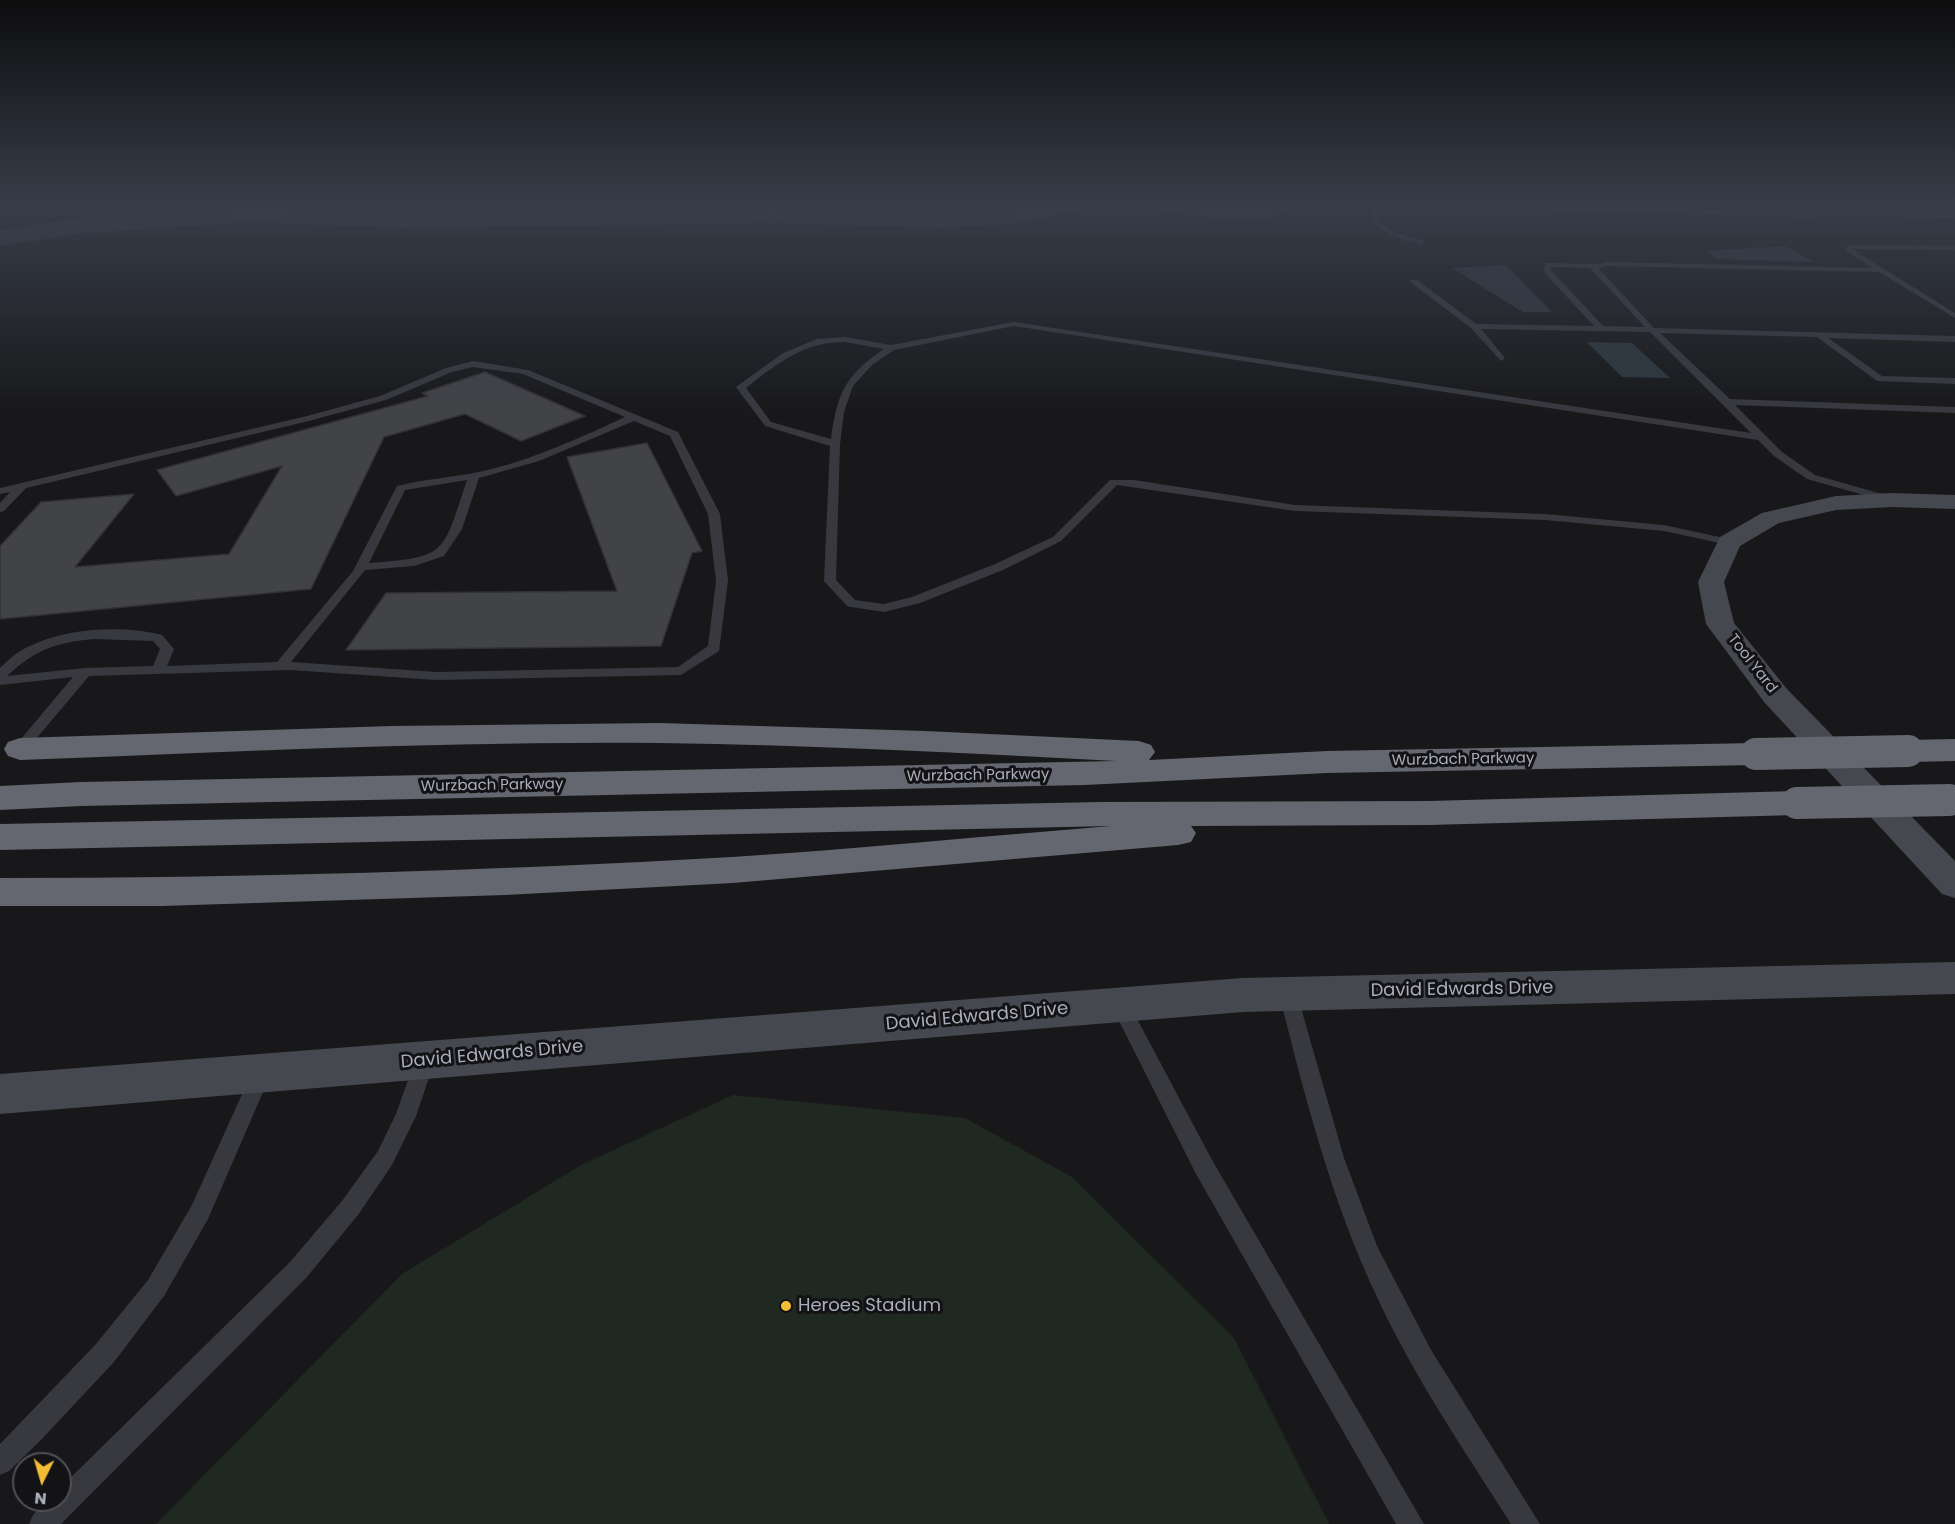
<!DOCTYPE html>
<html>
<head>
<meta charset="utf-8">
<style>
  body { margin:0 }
  #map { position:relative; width:1955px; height:1524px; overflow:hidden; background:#18181a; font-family:Poppins,sans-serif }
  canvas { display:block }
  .north { position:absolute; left:12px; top:1452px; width:60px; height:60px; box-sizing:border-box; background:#131215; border:2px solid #4f5057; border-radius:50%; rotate:185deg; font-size:16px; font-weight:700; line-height:24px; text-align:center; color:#aaaeba }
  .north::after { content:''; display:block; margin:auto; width:21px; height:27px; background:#f4bd35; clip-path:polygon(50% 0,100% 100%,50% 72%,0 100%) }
</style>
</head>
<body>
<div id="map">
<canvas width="1955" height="1524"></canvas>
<div class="north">N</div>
</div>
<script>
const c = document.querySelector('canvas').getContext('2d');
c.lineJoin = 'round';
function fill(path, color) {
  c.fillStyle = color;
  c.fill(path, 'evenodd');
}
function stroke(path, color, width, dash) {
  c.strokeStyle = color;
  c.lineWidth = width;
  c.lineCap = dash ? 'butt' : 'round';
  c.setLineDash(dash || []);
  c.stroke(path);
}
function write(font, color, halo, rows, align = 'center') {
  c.font = font + ' Poppins,sans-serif';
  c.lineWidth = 6;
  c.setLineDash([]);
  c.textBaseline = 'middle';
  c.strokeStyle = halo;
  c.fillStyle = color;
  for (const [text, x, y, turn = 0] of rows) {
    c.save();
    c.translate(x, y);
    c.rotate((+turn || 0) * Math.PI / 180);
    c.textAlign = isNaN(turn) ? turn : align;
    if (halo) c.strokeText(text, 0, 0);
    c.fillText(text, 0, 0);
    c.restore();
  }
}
fill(new Path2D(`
  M 733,1095 L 965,1118 L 1072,1177 L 1234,1338 L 1329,1524 L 156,1524 L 402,1274 L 581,1165 Z`), '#1f2821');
fill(new Path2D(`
  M 1786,246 L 1814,262 L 1718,259 L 1705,251 Z
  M 1506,265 L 1552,312 L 1523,312 L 1452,268 Z
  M 1587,342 L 1632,343 L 1670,378 L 1622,377 Z`), '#2d363e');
stroke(new Path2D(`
  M 1374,206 C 1374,233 1399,236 1421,242
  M 1520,206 L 1807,215 L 1840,213 L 1955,216`), '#2d363e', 4.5);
fill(new Path2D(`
  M 1030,206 L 1078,206 L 1075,211 L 1011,224 L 943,228 L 774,223 L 405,228 L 252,222 L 85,233 L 0,246 L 0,230 L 85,217 L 252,208 L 405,212 L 774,209 L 943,212 L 1011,210 Z
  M 1161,206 L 1290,206 C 1274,229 1199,215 1173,213 L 1164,211 Z`), '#2d363e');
const building = new Path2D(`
  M 485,372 L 585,416 L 521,441 L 465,414 L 384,437 L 311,589 L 0,619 L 0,546 L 41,502 L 134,494 L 75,567 L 229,554 L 282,466 L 176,496 L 157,470 L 428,396 L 422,393 Z
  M 647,443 L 702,551 L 692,553 L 661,646 L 346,650 L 386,593 L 617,591 L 567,457 Z`);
fill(building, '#424347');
stroke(building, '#323136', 1.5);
fill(new Path2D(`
  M 1851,245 L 1955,246 L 1955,250 L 1852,249 L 1955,313 L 1955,318 L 1879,272 L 1607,266 L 1599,269 L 1654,328 L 1955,336 L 1955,342 L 1828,338 L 1882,376 L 1955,378 L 1955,384 L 1877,381 L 1817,337 L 1660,333 L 1730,399 L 1955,407 L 1955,413 L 1735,405 L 1782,452 L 1815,475 L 1896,498 L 1897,500 L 1892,503 L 1807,479 L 1774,456 L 1758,440 L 1014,326 L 894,350 L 872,365 L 853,386 L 844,412 L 840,444 L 836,580 L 855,600 L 884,604 L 912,597 L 995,564 L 1053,537 L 1110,480 L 1134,480 L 1295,505 L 1545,514 L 1664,525 L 1733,540 L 1733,544 L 1729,545 L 1664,531 L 1545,520 L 1295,511 L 1117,485 L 1061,541 L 1003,570 L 920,603 L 884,612 L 851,607 L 847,606 L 824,581 L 830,446 L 765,426 L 736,387 L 783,353 L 817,339 L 845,337 L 891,345 L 1014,322 L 1751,433 L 1650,332 L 1481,329 L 1505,358 L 1501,361 L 1471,328 L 1409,281 L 1416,279 L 1476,324 L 1594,326 L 1543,271 L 1546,263 L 1598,264 L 1607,262 L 1872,268 L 1845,250 L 1845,248 ZM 1551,267 L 1590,268 L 1645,327 L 1603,326 L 1550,269 ZM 845,342 L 884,349 C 845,375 837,394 831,439 L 771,422 L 746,388 C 776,364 805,341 845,342 Z
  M 473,361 L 528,370 L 678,432 L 720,514 L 728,581 L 719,651 L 681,675 L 437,680 L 290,670 L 89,676 L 25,752 L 15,752 L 13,749 L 15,746 L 73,677 L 0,685 L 0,668 C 9,659 18,651 30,646 C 67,628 122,625 162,635 L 174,649 L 167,666 L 277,662 L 353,571 L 397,486 C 429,478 461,477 492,469 C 538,457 582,437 625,417 L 523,374 L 473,367 L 452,372 L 386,400 L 309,421 L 26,488 L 4,511 L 0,512 L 0,503 L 10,492 L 0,494 L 0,488 L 307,416 L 380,396 L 446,368 ZM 634,421 L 670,436 L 708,514 L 716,581 L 708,646 L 678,667 L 437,672 L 291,662 L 365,570 L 414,566 L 444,556 L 462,529 L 479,478 L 539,461 ZM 467,480 C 442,554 449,557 369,563 L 405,490 ZM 96,639 L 153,641 L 160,649 L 153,666 L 85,668 L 7,676 C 36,649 57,642 96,639 Z
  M 1288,986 L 1295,989 L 1297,994 L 1344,1158 L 1377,1246 L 1431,1350 L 1540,1524 L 1511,1524 C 1464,1450 1414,1377 1377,1297 C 1331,1200 1305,1097 1279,994 L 1281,989 Z
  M 1120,997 L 1127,1000 L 1212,1160 L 1424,1524 L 1396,1524 L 1196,1174 L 1111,1005 L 1113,1000 Z
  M 424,1055 L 431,1057 L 434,1063 L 416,1116 L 392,1165 L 358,1215 L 306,1278 L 61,1524 L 29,1524 L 33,1515 L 47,1500 L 60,1500 L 60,1488 L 290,1262 L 342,1201 L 378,1151 L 396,1114 L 414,1063 L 417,1057 Z
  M 260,1067 L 267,1070 L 270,1076 L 208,1219 L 164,1296 L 114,1362 L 40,1441 L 9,1471 L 0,1475 L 0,1444 L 96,1344 L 148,1280 L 192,1205 L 253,1070 Z`), '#38393f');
fill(new Path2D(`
  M 1892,493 L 1955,495 L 1955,509 L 1892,507 L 1836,510 L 1779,523 L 1740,546 L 1724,582 L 1734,623 L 1787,689 L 1955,861 L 1955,898 L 1942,894 L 1765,703 L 1706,624 L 1698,582 L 1720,537 L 1762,513 L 1836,496 Z
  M 1955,962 L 1955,994 L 1243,1012 L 0,1114 L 0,1074 L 1243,978 Z`), '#46484f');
fill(new Path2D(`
  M 659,723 L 925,731 L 1139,741 L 1151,745 L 1155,752 L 1149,760 L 1327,751 L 1756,743 L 1768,746 L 1772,754 L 1768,762 L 1756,765 L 1327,773 L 1085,785 L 81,806 L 0,810 L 0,786 L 81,782 L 1116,761 C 964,753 811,745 659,743 C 446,741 233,752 20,760 L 8,756 L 4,749 L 8,742 L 20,738 L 392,726 Z
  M 1955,739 L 1955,761 L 1908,762 L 1896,758 L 1892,751 L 1896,744 L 1908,740 Z
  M 1797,791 L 1809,795 L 1814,803 L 1809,811 L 1797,815 L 1429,825 L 1191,826 L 1196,833 L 1191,842 L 1178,845 L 733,883 L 505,895 L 162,906 L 0,906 L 0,878 C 244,878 488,871 732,857 C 858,849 985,836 1111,826 L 0,850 L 0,824 L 1101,802 L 1429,801 Z`), '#646770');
stroke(new Path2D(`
  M 1756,754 L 1908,751
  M 1797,803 L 1949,800`), '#646770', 32);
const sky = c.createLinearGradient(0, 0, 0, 419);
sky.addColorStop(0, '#0d0d0e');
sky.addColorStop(0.49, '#373d49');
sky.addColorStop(1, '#373d4900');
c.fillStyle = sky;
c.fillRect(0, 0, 1955, 419);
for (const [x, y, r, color] of [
  [786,1306,6,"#f4bd35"]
]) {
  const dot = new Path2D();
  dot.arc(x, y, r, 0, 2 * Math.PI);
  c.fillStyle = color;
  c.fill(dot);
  stroke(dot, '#131215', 2);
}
write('15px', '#aaaeba', '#131215', [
  ["Tool Yard",1752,664,52],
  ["Wurzbach Parkway",1463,760,-1],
  ["Wurzbach Parkway",978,776,-1],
  ["Wurzbach Parkway",492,786,-1]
]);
write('18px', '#aaaeba', '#131215', [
  ["David Edwards Drive",1462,990,-1],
  ["David Edwards Drive",977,1017,-5],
  ["David Edwards Drive",492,1055,-5]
]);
write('18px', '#aaaeba', '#131215', [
  ["Heroes Stadium",798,1306]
], 'left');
</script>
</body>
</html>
